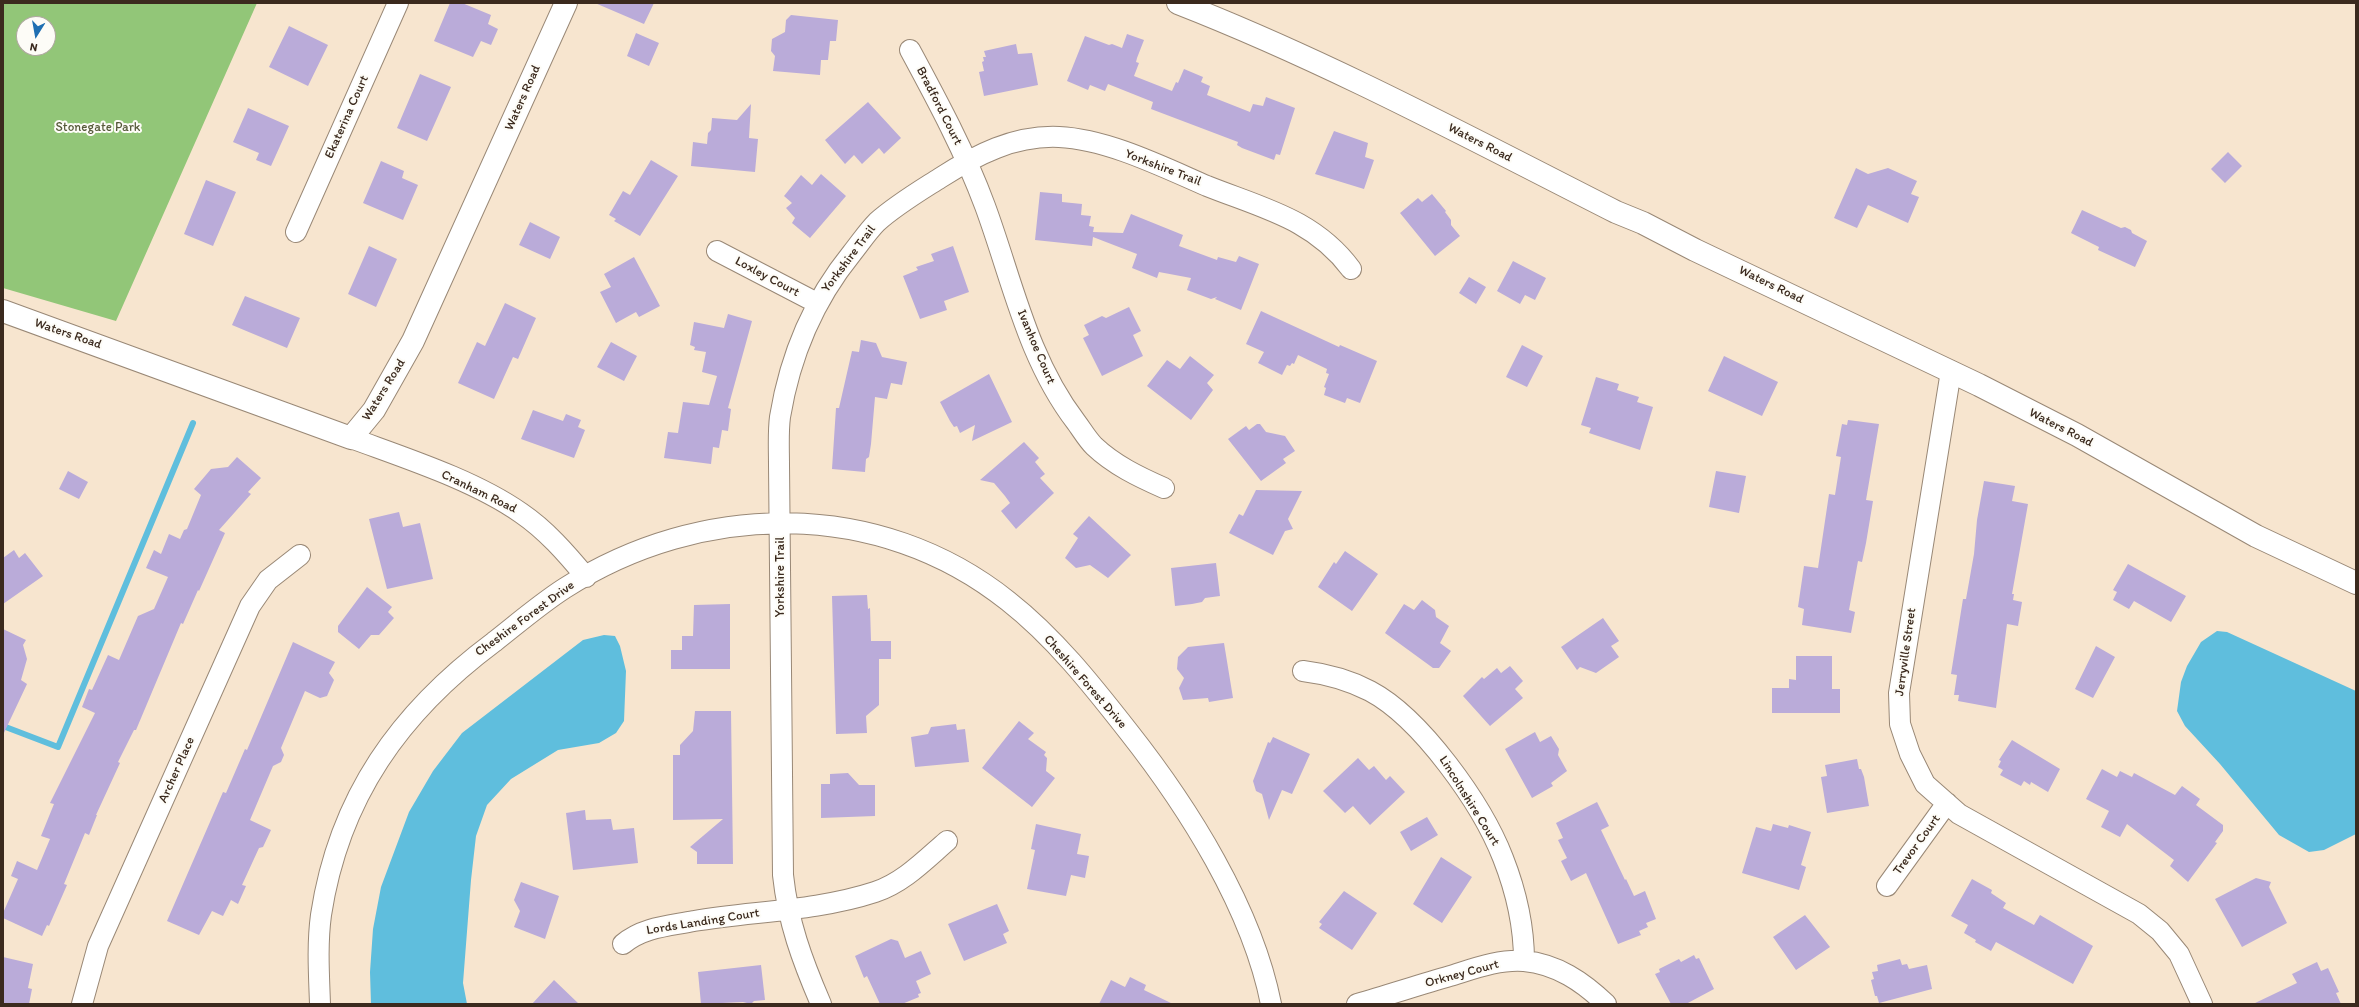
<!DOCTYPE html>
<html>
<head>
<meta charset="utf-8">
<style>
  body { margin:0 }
  #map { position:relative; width:2359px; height:1007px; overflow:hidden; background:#f7e5cf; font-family:Itim,sans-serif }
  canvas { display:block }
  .frame { position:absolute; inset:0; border:4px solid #3b2a1e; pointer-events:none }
  .north { position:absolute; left:16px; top:16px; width:40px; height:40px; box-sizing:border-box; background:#fdfcf7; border:1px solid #afa8a0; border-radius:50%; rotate:191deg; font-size:11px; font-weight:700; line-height:16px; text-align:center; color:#3b2a1e }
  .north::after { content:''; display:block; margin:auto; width:14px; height:18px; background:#1f6fb2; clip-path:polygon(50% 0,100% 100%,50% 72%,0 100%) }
</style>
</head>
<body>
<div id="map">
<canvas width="2359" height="1007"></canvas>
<div class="frame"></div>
<div class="north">N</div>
</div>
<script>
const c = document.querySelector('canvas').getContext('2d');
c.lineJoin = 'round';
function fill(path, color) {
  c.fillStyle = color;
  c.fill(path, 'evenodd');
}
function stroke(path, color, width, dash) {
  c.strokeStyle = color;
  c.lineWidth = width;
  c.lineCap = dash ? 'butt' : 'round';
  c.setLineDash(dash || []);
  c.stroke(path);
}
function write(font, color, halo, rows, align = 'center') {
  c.font = font + ' Itim,sans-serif';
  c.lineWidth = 4;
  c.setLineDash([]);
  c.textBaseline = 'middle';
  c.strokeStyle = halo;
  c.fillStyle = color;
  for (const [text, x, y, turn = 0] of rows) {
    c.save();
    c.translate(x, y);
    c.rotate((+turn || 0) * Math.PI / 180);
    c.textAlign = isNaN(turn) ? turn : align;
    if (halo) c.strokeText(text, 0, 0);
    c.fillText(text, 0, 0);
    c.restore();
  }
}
fill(new Path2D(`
  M 3,3 L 257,3 L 116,321 L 3,288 ZM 24,24 L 48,24 L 48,48 L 24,48 Z`), '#92c678');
fill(new Path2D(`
  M 2217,631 L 2227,632 L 2356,691 L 2356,834 L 2324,850 L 2309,852 L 2279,835 L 2220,764 L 2185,726 L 2177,711 L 2181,682 L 2187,666 L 2201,642 Z
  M 604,635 L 615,636 L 620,646 L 626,671 L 624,721 L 616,733 L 599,743 L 558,750 L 511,779 L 487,805 L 476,836 L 471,880 L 463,983 L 467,1004 L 371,1004 L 370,972 L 373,929 L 381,887 L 409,812 L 433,771 L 462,733 L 583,640 Z`), '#5fbedd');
stroke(new Path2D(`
  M 3,726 L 58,747 L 193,423`), '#5fbedd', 6);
fill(new Path2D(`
  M 450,3 L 462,3 L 491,15 L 488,24 L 498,29 L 491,45 L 481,41 L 473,57 L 434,41 Z
  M 595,3 L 654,3 L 644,24 Z
  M 791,15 L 838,20 L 836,41 L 830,41 L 828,60 L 821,60 L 820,75 L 773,71 L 775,56 L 771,51 L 772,39 L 785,32 L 786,20 Z
  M 289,26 L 328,45 L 308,86 L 269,67 Z
  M 636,33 L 659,43 L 649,66 L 627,56 Z
  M 1127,34 L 1144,40 L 1137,58 L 1136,62 L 1139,63 L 1134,76 L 1172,91 L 1176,82 L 1178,83 L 1184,69 L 1203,77 L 1201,82 L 1210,86 L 1207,95 L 1250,112 L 1253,104 L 1263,106 L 1266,97 L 1295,108 L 1280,155 L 1276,154 L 1274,160 L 1242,148 L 1237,145 L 1238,142 L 1151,109 L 1153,102 L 1108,84 L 1105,91 L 1090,85 L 1088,90 L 1067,81 L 1085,36 L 1109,45 L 1112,44 L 1122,48 Z
  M 1016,44 L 1018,54 L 1032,53 L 1038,85 L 984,96 L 979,72 L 984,71 L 982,62 L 984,61 L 983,57 L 986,57 L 984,51 Z
  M 420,74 L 451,87 L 427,141 L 397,128 Z
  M 868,102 L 901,138 L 884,154 L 879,148 L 862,164 L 854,155 L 845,164 L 825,140 Z
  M 751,104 L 749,138 L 758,139 L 755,172 L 691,166 L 693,142 L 707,144 L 708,133 L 711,130 L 712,118 L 737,120 Z
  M 248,108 L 289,126 L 271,166 L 256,160 L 259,153 L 233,142 Z
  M 1334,131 L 1368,143 L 1365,157 L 1374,160 L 1364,189 L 1315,174 Z
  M 2228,152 L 2242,166 L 2225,183 L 2211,169 Z
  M 651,160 L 678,176 L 640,236 L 614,221 L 616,219 L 609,215 L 623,191 L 630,195 Z
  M 381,161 L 404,171 L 402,178 L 418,185 L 403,220 L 363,203 Z
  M 1856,168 L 1868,174 L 1888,168 L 1917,181 L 1911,194 L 1919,197 L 1908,223 L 1868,205 L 1857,228 L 1834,218 Z
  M 821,174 L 846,196 L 810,238 L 792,223 L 795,218 L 786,208 L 792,203 L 784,196 L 801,175 L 812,185 Z
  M 206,180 L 236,192 L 213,246 L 184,234 Z
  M 1040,192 L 1062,194 L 1062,202 L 1082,204 L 1081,215 L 1091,216 L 1089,226 L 1094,227 L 1093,232 L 1123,233 L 1131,214 L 1183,235 L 1179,246 L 1217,260 L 1218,257 L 1236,262 L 1239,256 L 1259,264 L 1241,310 L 1215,299 L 1217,297 L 1211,299 L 1187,290 L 1191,278 L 1159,272 L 1157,278 L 1132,268 L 1137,254 L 1093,237 L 1092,246 L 1035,240 Z
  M 1432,194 L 1446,211 L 1445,212 L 1451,220 L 1451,225 L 1460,236 L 1435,256 L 1400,213 L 1418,198 L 1422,202 Z
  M 2082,210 L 2121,228 L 2125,227 L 2131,230 L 2132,233 L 2147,241 L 2135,267 L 2098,250 L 2099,247 L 2071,233 Z
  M 530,222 L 560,237 L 550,259 L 519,245 Z
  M 369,246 L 397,259 L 376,307 L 348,294 Z
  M 953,246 L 969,292 L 944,301 L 947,310 L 920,319 L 903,276 L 918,270 L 916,267 L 934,261 L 931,254 Z
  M 634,257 L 660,306 L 639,317 L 636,312 L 616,323 L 600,292 L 611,287 L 604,274 Z
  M 1513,261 L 1546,278 L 1535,300 L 1525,295 L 1520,304 L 1497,291 Z
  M 1469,277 L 1486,287 L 1476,304 L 1459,293 Z
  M 245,296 L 300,318 L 287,348 L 232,325 Z
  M 505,303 L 536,318 L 518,359 L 513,357 L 494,399 L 458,383 L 477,342 L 485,346 Z
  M 1129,307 L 1141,331 L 1133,335 L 1143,356 L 1102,376 L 1083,338 L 1089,335 L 1084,325 L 1102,316 L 1106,318 Z
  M 1261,311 L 1339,347 L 1340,345 L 1377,361 L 1360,403 L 1347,398 L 1345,403 L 1324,395 L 1326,388 L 1324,387 L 1329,374 L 1326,373 L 1327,369 L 1298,355 L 1294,364 L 1292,363 L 1290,366 L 1287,365 L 1282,375 L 1258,363 L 1264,352 L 1246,344 Z
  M 728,314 L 752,321 L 728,408 L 731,409 L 728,431 L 722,430 L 719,448 L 713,447 L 711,464 L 664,458 L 668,432 L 678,433 L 683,402 L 709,405 L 717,376 L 702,372 L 706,352 L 694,350 L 695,347 L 690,345 L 694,322 L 724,328 Z
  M 861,340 L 876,343 L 882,357 L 907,362 L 902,385 L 891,383 L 887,399 L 875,397 L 871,444 L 869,457 L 866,459 L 865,472 L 832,469 L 836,408 L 839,408 L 852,351 L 859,352 Z
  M 611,342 L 637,356 L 624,381 L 597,367 Z
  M 1522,345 L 1543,356 L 1527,387 L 1506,377 Z
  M 1190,356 L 1214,375 L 1207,383 L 1213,390 L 1191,420 L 1147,386 L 1167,360 L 1180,369 Z
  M 1724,356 L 1778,382 L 1762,416 L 1708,391 Z
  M 989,374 L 1012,422 L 972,441 L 975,425 L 960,433 L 957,426 L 954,427 L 950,421 L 940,402 Z
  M 1596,377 L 1619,384 L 1617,390 L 1639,397 L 1637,402 L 1653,407 L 1640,450 L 1589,433 L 1591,428 L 1581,425 Z
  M 533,410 L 563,421 L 566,414 L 581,420 L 578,427 L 585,430 L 574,458 L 521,439 Z
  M 1848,420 L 1879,424 L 1866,500 L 1873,501 L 1866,543 L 1862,562 L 1858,561 L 1849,610 L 1855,612 L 1851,633 L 1802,625 L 1804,609 L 1798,607 L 1804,566 L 1818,568 L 1829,494 L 1835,495 L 1841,457 L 1836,456 L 1842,424 L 1847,425 Z
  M 1257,424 L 1260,424 L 1266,432 L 1285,436 L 1295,451 L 1283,459 L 1286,463 L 1261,481 L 1228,439 L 1246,426 L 1249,430 Z
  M 1024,442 L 1039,458 L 1035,462 L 1045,474 L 1040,478 L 1054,493 L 1016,529 L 1001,511 L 1010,503 L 1005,496 L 994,483 L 980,480 Z
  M 237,457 L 261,478 L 248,492 L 251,494 L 219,530 L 225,533 L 199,591 L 198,590 L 183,624 L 181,623 L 136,730 L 134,730 L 118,762 L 120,763 L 96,815 L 97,815 L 89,835 L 85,833 L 64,884 L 67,885 L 49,926 L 47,925 L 42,936 L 3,918 L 3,913 L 18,879 L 11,876 L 17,861 L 37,870 L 50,839 L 41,836 L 54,804 L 50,803 L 95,713 L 82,707 L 89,689 L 92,690 L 108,655 L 119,660 L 138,616 L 154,609 L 168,577 L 146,568 L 154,550 L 161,554 L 169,534 L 180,539 L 184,530 L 187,529 L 201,495 L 194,489 L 211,469 L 228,467 Z
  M 68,471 L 88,482 L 79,499 L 59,489 Z
  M 1716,471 L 1746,476 L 1739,513 L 1709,507 Z
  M 1984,481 L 2015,486 L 2012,501 L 2028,504 L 2012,594 L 2014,594 L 2013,600 L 2022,602 L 2018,626 L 2007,624 L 1996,708 L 1958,701 L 1959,695 L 1954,695 L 1957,675 L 1951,674 L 1963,599 L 1966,599 L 1974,554 L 1977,520 Z
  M 1256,490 L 1302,491 L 1288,519 L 1293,529 L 1285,531 L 1273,555 L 1229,533 L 1239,514 L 1243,516 Z
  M 399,512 L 403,527 L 420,523 L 433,579 L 387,589 L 369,519 Z
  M 1089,516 L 1131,555 L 1108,578 L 1090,565 L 1076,568 L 1065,558 L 1078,538 L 1073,534 Z
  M 14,550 L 19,558 L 25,553 L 43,576 L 3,604 L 3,558 Z
  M 1345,551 L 1378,574 L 1352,611 L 1318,587 L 1334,562 L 1336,564 Z
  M 1216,563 L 1220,596 L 1205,598 L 1202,602 L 1192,604 L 1175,606 L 1171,568 Z
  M 2128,564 L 2186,596 L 2171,622 L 2134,601 L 2129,609 L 2113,600 L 2117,592 L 2113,590 Z
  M 367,587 L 392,607 L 388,612 L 394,618 L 379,635 L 371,635 L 359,649 L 338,632 L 338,626 Z
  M 867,595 L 868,609 L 870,608 L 871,641 L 891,641 L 891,659 L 879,659 L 879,705 L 866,716 L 867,733 L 836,734 L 832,596 Z
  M 1422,600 L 1435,610 L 1436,617 L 1449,626 L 1440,643 L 1451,651 L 1439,668 L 1433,668 L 1385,633 L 1404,604 L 1414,610 Z
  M 730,604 L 730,669 L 671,669 L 671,650 L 682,650 L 682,636 L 693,636 L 694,605 Z
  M 1603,618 L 1619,641 L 1611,646 L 1619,657 L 1596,673 L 1580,667 L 1577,670 L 1561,647 Z
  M 3,629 L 26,640 L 23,645 L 27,659 L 21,680 L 27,684 L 3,735 Z
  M 293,642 L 335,662 L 329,673 L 334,680 L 327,696 L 320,698 L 305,691 L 281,748 L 284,755 L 281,762 L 273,766 L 250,820 L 271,830 L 263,847 L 259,848 L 242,885 L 246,886 L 238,904 L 231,900 L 223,916 L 212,911 L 199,935 L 167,921 L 223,792 L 226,793 L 245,749 L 247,750 Z
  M 1224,643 L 1233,698 L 1209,702 L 1208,698 L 1183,700 L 1179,688 L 1184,678 L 1177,669 L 1178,657 L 1188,647 Z
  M 2096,646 L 2115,657 L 2093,698 L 2075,689 Z
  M 1796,656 L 1832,656 L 1832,689 L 1840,689 L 1840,713 L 1772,713 L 1772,688 L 1789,688 L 1789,679 L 1796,680 Z
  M 1510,666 L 1523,681 L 1515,689 L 1523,698 L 1490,726 L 1463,696 L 1482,677 L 1484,679 L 1497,668 L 1501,673 Z
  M 695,711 L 731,711 L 733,864 L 697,864 L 697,852 L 690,847 L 723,819 L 673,820 L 673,755 L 680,755 L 680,745 L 693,731 Z
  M 1019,721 L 1034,733 L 1028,739 L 1046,752 L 1044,755 L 1047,758 L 1046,771 L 1055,778 L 1032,807 L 982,768 Z
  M 956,724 L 957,730 L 965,729 L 969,762 L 915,767 L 911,737 L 928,734 L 931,727 Z
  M 1535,732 L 1540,742 L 1551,736 L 1559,749 L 1558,755 L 1567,771 L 1551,783 L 1553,786 L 1532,798 L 1505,749 Z
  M 1273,737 L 1310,754 L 1292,794 L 1282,790 L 1269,820 L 1262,794 L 1256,791 L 1253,781 L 1268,742 L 1270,743 Z
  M 2012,740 L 2060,769 L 2048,792 L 2031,782 L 2030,785 L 2024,781 L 2021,786 L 2000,775 L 2003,770 L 1998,767 L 2001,761 L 1999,760 Z
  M 1358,758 L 1369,770 L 1374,766 L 1386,780 L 1390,776 L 1405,792 L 1370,825 L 1353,806 L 1345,813 L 1323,791 Z
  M 1857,759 L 1859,769 L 1861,769 L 1864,777 L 1869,806 L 1827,813 L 1821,777 L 1827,776 L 1825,765 Z
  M 2102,769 L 2117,777 L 2120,771 L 2132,777 L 2134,773 L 2175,795 L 2182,786 L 2200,799 L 2196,805 L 2223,825 L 2223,831 L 2215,842 L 2217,843 L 2188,882 L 2170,866 L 2174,860 L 2127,824 L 2120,837 L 2101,827 L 2109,811 L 2086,799 Z
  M 848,773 L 859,785 L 875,785 L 875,816 L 821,818 L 821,784 L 830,784 L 830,774 Z
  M 1597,802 L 1609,826 L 1601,830 L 1625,880 L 1626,879 L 1634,896 L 1645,891 L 1656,919 L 1646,923 L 1648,927 L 1639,931 L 1641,935 L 1618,944 L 1586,873 L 1571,881 L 1561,861 L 1567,858 L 1558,840 L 1563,838 L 1556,823 Z
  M 585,810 L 586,820 L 611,819 L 613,830 L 634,828 L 638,863 L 573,870 L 566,813 Z
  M 1427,817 L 1438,835 L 1411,851 L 1400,832 Z
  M 1036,824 L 1081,834 L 1077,854 L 1089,856 L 1085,878 L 1071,875 L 1066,896 L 1027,889 L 1035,850 L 1031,849 Z
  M 1773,824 L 1788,828 L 1789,825 L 1811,832 L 1801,865 L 1806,867 L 1799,890 L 1742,873 L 1756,827 L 1771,831 Z
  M 1441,857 L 1472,877 L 1442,923 L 1413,904 Z
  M 2256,878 L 2271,882 L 2269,887 L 2287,923 L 2242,947 L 2215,899 Z
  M 1972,879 L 1992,890 L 1991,893 L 2006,903 L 2003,908 L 2034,925 L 2040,915 L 2093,946 L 2073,984 L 1996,942 L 1991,951 L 1975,942 L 1976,940 L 1964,933 L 1968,925 L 1951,916 Z
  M 521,882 L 559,896 L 545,939 L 514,927 L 520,911 L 514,900 Z
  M 1344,891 L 1377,913 L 1352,950 L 1319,928 L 1322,924 L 1319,922 Z
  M 997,904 L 1009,931 L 1003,934 L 1007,943 L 964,961 L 948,924 Z
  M 1805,915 L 1830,947 L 1796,970 L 1773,937 Z
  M 891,939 L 898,941 L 905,958 L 921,951 L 931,974 L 916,981 L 921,993 L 918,994 L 919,997 L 902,1004 L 880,1004 L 867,976 L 864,978 L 855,956 Z
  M 1694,955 L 1696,959 L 1699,958 L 1714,989 L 1686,1004 L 1671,1004 L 1655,974 L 1660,972 L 1659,969 L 1679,959 L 1681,962 Z
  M 3,957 L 33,964 L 28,988 L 32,989 L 29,1004 L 3,1004 Z
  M 1900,959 L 1902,965 L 1907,964 L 1909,969 L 1927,965 L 1932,989 L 1879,1003 L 1877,996 L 1875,996 L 1871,980 L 1874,979 L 1872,972 L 1878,971 L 1877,965 Z
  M 2317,962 L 2321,971 L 2328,968 L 2339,992 L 2336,993 L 2341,1004 L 2253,1004 L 2297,983 L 2292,974 Z
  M 761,965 L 765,1000 L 754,1001 L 751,1004 L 743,1002 L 701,1004 L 698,972 Z
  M 1130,977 L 1146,985 L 1144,990 L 1173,1004 L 1099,1004 L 1111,980 L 1125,987 Z
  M 554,980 L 579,1004 L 532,1004 Z`), '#baabd9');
const minor = new Path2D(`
  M 910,50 C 937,100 965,152 985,206 C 1012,279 1027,358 1076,422 C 1082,430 1087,439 1094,446 C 1114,465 1139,477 1164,488
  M 296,232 L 398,3
  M 717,251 L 817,303
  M 1951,371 L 1899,693 L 1900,724 L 1910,754 L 1925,784 L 1959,814 L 2139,914 L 2160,931 L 2179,954 L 2202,1004
  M 351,438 C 405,458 474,480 521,513 C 546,530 566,553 586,577
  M 1303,671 C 1327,674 1349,680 1370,691 C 1421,718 1482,804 1503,858 C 1516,891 1524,926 1524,961
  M 1887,886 L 1947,803
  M 623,944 C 643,927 669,926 694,921 C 754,911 817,911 875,892 C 903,883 925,860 947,841
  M 82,1004 L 98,946 L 250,606 L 268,580 L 300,555
  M 320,1004 C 319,975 317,945 321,915 C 339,797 400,712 494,642 C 517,624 540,604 565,588 C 701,501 879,498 1008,601 C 1054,637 1092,685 1128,731 C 1188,807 1252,908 1271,1004
  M 821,1004 C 802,960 788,922 783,875 L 779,465 C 779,449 778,432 780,417 C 790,356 813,301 852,253 C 860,243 868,231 877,222 C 896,205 918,192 940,178 C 976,155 1014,135 1059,137 C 1107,139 1163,167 1207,186 C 1262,208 1314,219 1351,269
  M 1357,1004 C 1388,995 1419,985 1450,976 C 1473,969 1499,959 1524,961 C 1557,964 1583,982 1606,1004`);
const tertiary = new Path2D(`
  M 1178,3 C 1329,62 1472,139 1616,212 L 1643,223 L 1695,250 L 1979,385 L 2077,435 L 2256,536 L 2356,583
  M 3,311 L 351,438 L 374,410 L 413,341 L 566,3`);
stroke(minor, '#998876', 22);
stroke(tertiary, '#998876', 24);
stroke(minor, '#fff', 20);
stroke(tertiary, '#fff', 22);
write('13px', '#3b2a1e', '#fdfcf7', [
  ["Waters Road",523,98,-66],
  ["Bradford Court",939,106,63],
  ["Ekaterina Court",347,117,-66],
  ["Waters Road",1480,143,27],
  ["Yorkshire Trail",1163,168,21],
  ["Yorkshire Trail",849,259,-53],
  ["Loxley Court",767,277,28],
  ["Waters Road",1771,285,26],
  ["Waters Road",68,334,19],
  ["Ivanhoe Court",1036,347,67],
  ["Waters Road",384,390,-58],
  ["Waters Road",2061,428,27],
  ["Cranham Road",479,492,26],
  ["Yorkshire Trail",781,577,-90],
  ["Cheshire Forest Drive",525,619,-36],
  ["Jerryville Street",1906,652,-82],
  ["Cheshire Forest Drive",1085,682,49],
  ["Archer Place",177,770,-66],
  ["Lincolnshire Court",1469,801,58],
  ["Trevor Court",1917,845,-54],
  ["Lords Landing Court",703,922,-9],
  ["Orkney Court",1462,974,-15]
]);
write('13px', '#555939', '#fdfcf7', [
  ["Stonegate Park",98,128]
]);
</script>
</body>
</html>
